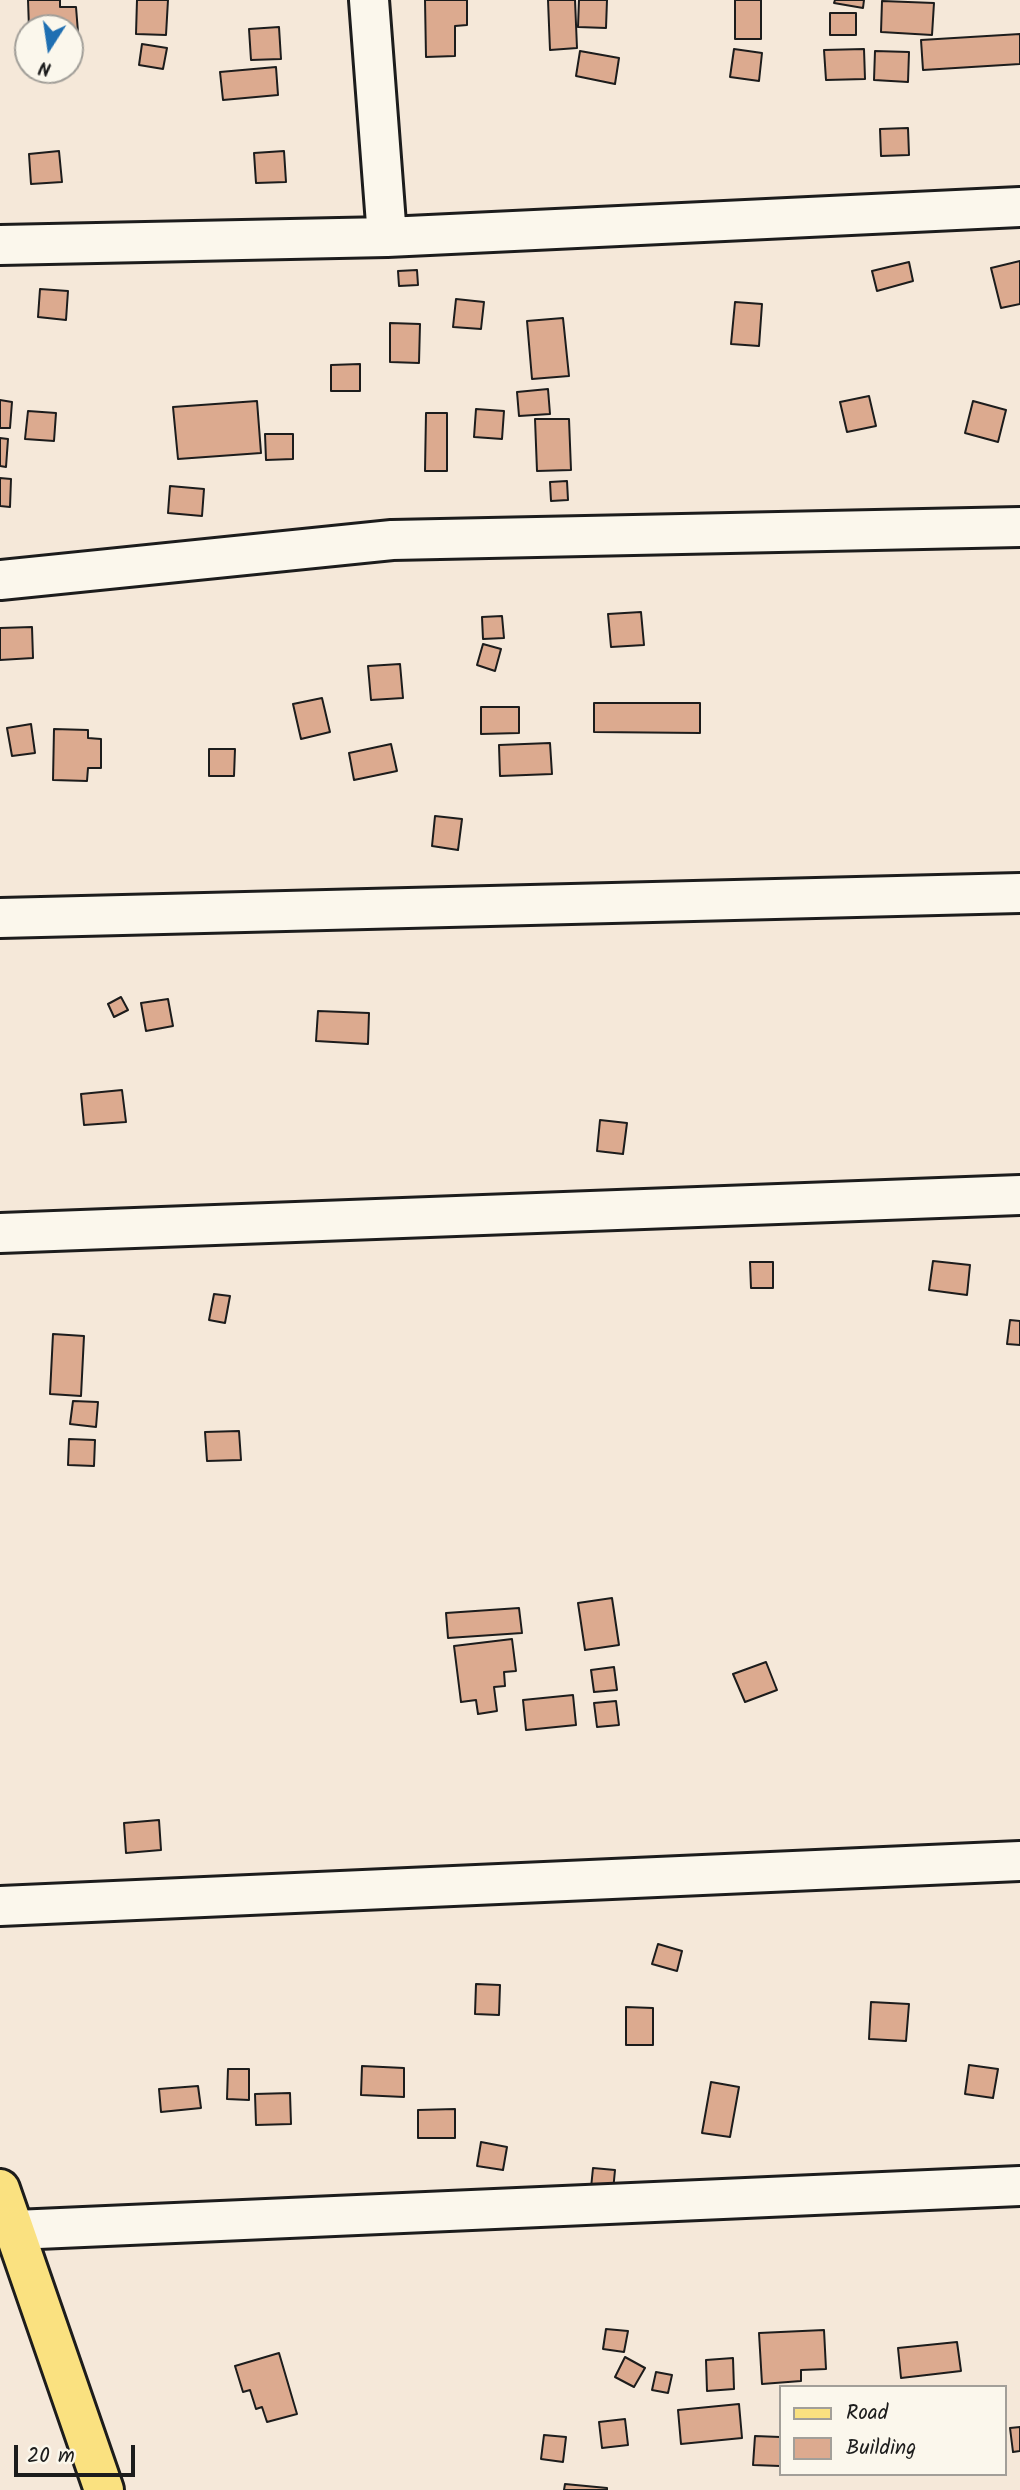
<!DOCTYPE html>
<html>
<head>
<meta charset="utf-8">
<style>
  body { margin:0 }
  #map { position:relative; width:1020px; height:2490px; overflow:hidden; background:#f5e8d9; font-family:Kalam,sans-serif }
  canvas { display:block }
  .legend { position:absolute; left:779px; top:2385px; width:228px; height:91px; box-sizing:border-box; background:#fbf7ec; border:2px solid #a29f99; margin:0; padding:9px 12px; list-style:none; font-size:21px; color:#1c1c1c }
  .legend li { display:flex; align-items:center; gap:14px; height:35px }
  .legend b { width:35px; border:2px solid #a29f99 }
  .north { position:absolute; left:14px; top:14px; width:70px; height:70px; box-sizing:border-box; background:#fbf7ec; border:2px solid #a29f99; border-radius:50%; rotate:192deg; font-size:19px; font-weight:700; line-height:28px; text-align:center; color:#1c1c1c }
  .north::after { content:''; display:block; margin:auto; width:24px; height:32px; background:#1f6fb2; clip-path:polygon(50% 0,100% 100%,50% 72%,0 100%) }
  .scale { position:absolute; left:14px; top:2445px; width:121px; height:32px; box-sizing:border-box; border:4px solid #1c1c1c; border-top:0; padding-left:9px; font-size:21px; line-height:24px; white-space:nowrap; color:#1c1c1c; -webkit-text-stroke:5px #fbf7ec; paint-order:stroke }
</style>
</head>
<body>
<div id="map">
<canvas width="1020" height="2490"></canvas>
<ul class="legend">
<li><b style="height:9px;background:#fae180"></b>Road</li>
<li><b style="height:19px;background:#dcaa8f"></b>Building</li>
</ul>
<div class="north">N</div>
<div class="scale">20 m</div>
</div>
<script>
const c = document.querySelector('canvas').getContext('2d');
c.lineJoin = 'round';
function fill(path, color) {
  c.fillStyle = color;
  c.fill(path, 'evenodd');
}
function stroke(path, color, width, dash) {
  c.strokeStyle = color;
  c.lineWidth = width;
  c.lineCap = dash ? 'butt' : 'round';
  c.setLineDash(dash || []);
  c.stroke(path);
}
const building = new Path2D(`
  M 28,0 L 60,0 L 60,7 L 76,7 L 78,32 L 70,32 L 70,28 L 29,28 Z
  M 137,0 L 168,0 L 166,35 L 136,34 Z
  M 425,0 L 467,0 L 467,25 L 455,26 L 455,56 L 426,57 Z
  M 548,0 L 575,0 L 577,48 L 550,50 Z
  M 579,0 L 607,0 L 606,28 L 578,27 Z
  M 735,0 L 761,0 L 761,39 L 735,39 Z
  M 835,0 L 864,0 L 863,8 L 834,3 Z
  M 882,1 L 934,3 L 932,35 L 881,32 Z
  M 830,13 L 856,13 L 856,35 L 830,35 Z
  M 279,27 L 281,59 L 251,60 L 249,29 Z
  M 1020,34 L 1020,64 L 923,70 L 921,40 Z
  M 142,44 L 167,48 L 163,69 L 139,65 Z
  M 734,49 L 762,53 L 759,81 L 730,77 Z
  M 864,49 L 865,79 L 826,80 L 824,50 Z
  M 580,51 L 619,58 L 615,84 L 576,76 Z
  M 875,51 L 909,52 L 908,82 L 874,80 Z
  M 276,67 L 278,95 L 223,100 L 220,72 Z
  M 908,128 L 909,155 L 881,156 L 880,129 Z
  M 59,151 L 62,182 L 31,184 L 29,154 Z
  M 284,151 L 286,182 L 256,183 L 254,153 Z
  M 1020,261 L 1020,304 L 1001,308 L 991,268 Z
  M 909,262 L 913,281 L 877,291 L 872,271 Z
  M 417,270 L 418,285 L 399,286 L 398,271 Z
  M 40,289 L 68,291 L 66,320 L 38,317 Z
  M 456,299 L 484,302 L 481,329 L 453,327 Z
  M 735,302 L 762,304 L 759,346 L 731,344 Z
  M 563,318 L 569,376 L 532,379 L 527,321 Z
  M 390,323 L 420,324 L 419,363 L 390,362 Z
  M 360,364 L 360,391 L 331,391 L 331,365 Z
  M 548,389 L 550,414 L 519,416 L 517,392 Z
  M 869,396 L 876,426 L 847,432 L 840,402 Z
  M 0,400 L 12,402 L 10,428 L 0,428 Z
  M 257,401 L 261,453 L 178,459 L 173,407 Z
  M 973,401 L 1006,410 L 998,442 L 965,433 Z
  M 476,409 L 504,411 L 502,439 L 474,437 Z
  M 28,411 L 56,413 L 54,441 L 25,439 Z
  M 426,413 L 447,413 L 447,471 L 425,471 Z
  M 535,419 L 569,419 L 571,470 L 537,471 Z
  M 265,434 L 293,434 L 293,459 L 266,460 Z
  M 0,438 L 8,439 L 6,467 L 0,466 Z
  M 0,478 L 11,479 L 10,507 L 0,506 Z
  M 567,481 L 568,500 L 551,501 L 550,482 Z
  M 170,486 L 204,489 L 202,516 L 168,513 Z
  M 641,612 L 644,645 L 611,647 L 608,614 Z
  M 502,616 L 504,638 L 483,639 L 482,617 Z
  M 32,627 L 33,658 L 0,660 L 0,628 Z
  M 483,644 L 501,649 L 495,671 L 477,665 Z
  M 400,664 L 403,698 L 371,700 L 368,666 Z
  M 322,698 L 330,732 L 301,739 L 293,704 Z
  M 594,703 L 700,703 L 700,733 L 594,732 Z
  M 481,707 L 519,707 L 519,733 L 481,734 Z
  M 31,724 L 35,753 L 12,756 L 7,728 Z
  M 54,729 L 88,730 L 88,738 L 101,739 L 101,768 L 88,768 L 87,781 L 53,780 Z
  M 550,743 L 552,774 L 500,776 L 499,745 Z
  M 391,744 L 397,771 L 354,780 L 349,753 Z
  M 209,749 L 235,749 L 234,776 L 209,776 Z
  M 435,816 L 462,819 L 458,850 L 432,846 Z
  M 121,997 L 128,1010 L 114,1017 L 108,1004 Z
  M 168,999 L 173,1026 L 146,1031 L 141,1003 Z
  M 318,1011 L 369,1013 L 368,1044 L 316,1041 Z
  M 122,1090 L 126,1122 L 84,1125 L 81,1094 Z
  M 600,1120 L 627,1123 L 623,1154 L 597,1151 Z
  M 933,1261 L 970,1265 L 967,1295 L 929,1290 Z
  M 750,1262 L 773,1262 L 773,1288 L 751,1288 Z
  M 214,1294 L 230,1296 L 225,1323 L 209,1320 Z
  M 1010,1320 L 1020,1321 L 1020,1345 L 1007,1344 Z
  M 53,1334 L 84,1336 L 81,1396 L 50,1394 Z
  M 73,1401 L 98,1402 L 96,1427 L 70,1424 Z
  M 239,1431 L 241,1460 L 207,1461 L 205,1432 Z
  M 69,1439 L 95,1440 L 94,1466 L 68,1465 Z
  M 612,1598 L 619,1645 L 585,1650 L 578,1603 Z
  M 519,1608 L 522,1633 L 448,1638 L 446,1613 Z
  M 512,1639 L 516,1671 L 504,1672 L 505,1686 L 494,1687 L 497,1711 L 478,1714 L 476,1700 L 461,1702 L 454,1646 Z
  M 766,1662 L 777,1690 L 745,1702 L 733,1674 Z
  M 614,1667 L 617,1690 L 594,1692 L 591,1670 Z
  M 573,1695 L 576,1725 L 526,1730 L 523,1700 Z
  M 616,1701 L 619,1725 L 597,1727 L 594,1703 Z
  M 159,1820 L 161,1850 L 126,1853 L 124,1823 Z
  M 658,1944 L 682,1951 L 677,1971 L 652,1964 Z
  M 476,1984 L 500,1985 L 499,2015 L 475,2014 Z
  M 871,2002 L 909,2004 L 906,2041 L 869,2039 Z
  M 626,2007 L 653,2008 L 653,2045 L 626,2045 Z
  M 969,2065 L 998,2069 L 993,2098 L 965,2094 Z
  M 362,2066 L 404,2068 L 404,2097 L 361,2095 Z
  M 228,2069 L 249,2069 L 249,2100 L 227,2099 Z
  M 711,2082 L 739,2087 L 730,2137 L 702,2133 Z
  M 198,2086 L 201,2108 L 161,2112 L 159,2089 Z
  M 290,2093 L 291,2124 L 256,2125 L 255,2094 Z
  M 455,2109 L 455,2138 L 418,2138 L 418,2110 Z
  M 481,2142 L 507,2147 L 503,2170 L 477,2166 Z
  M 593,2168 L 615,2170 L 613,2191 L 591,2188 Z
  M 606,2329 L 628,2331 L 624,2352 L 603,2349 Z
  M 824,2330 L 826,2369 L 801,2370 L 801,2381 L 762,2384 L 759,2333 Z
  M 957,2342 L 961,2371 L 901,2378 L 898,2348 Z
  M 279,2353 L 297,2414 L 267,2422 L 262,2407 L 256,2409 L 250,2390 L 243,2392 L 235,2366 Z
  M 625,2357 L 645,2368 L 634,2387 L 615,2377 Z
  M 733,2358 L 734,2389 L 707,2391 L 706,2360 Z
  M 656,2372 L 672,2375 L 668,2393 L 652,2390 Z
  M 739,2404 L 742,2438 L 681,2444 L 678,2410 Z
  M 625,2419 L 628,2445 L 602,2448 L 599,2422 Z
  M 1020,2427 L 1020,2451 L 1013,2452 L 1010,2428 Z
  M 544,2435 L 566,2437 L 563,2462 L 541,2459 Z
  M 755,2436 L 780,2437 L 780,2466 L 753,2465 Z
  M 565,2484 L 607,2488 L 607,2490 L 564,2490 Z`);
fill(building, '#dcaa8f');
stroke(building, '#1c1c1c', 2);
const minor = new Path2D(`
  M 369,0 L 387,237
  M 0,245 L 387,237 L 1020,207
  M 0,580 L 392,540 L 1020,527
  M 0,918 L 1020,893
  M 0,1233 L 1020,1195
  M 0,1906 L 1020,1861
  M 15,2230 L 1020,2186`);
const major = new Path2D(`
  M 0,2189 L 104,2490`);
stroke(minor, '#1c1c1c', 44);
stroke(major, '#1c1c1c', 44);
stroke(minor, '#fbf7ec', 38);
stroke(major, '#fae180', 38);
</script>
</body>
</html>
